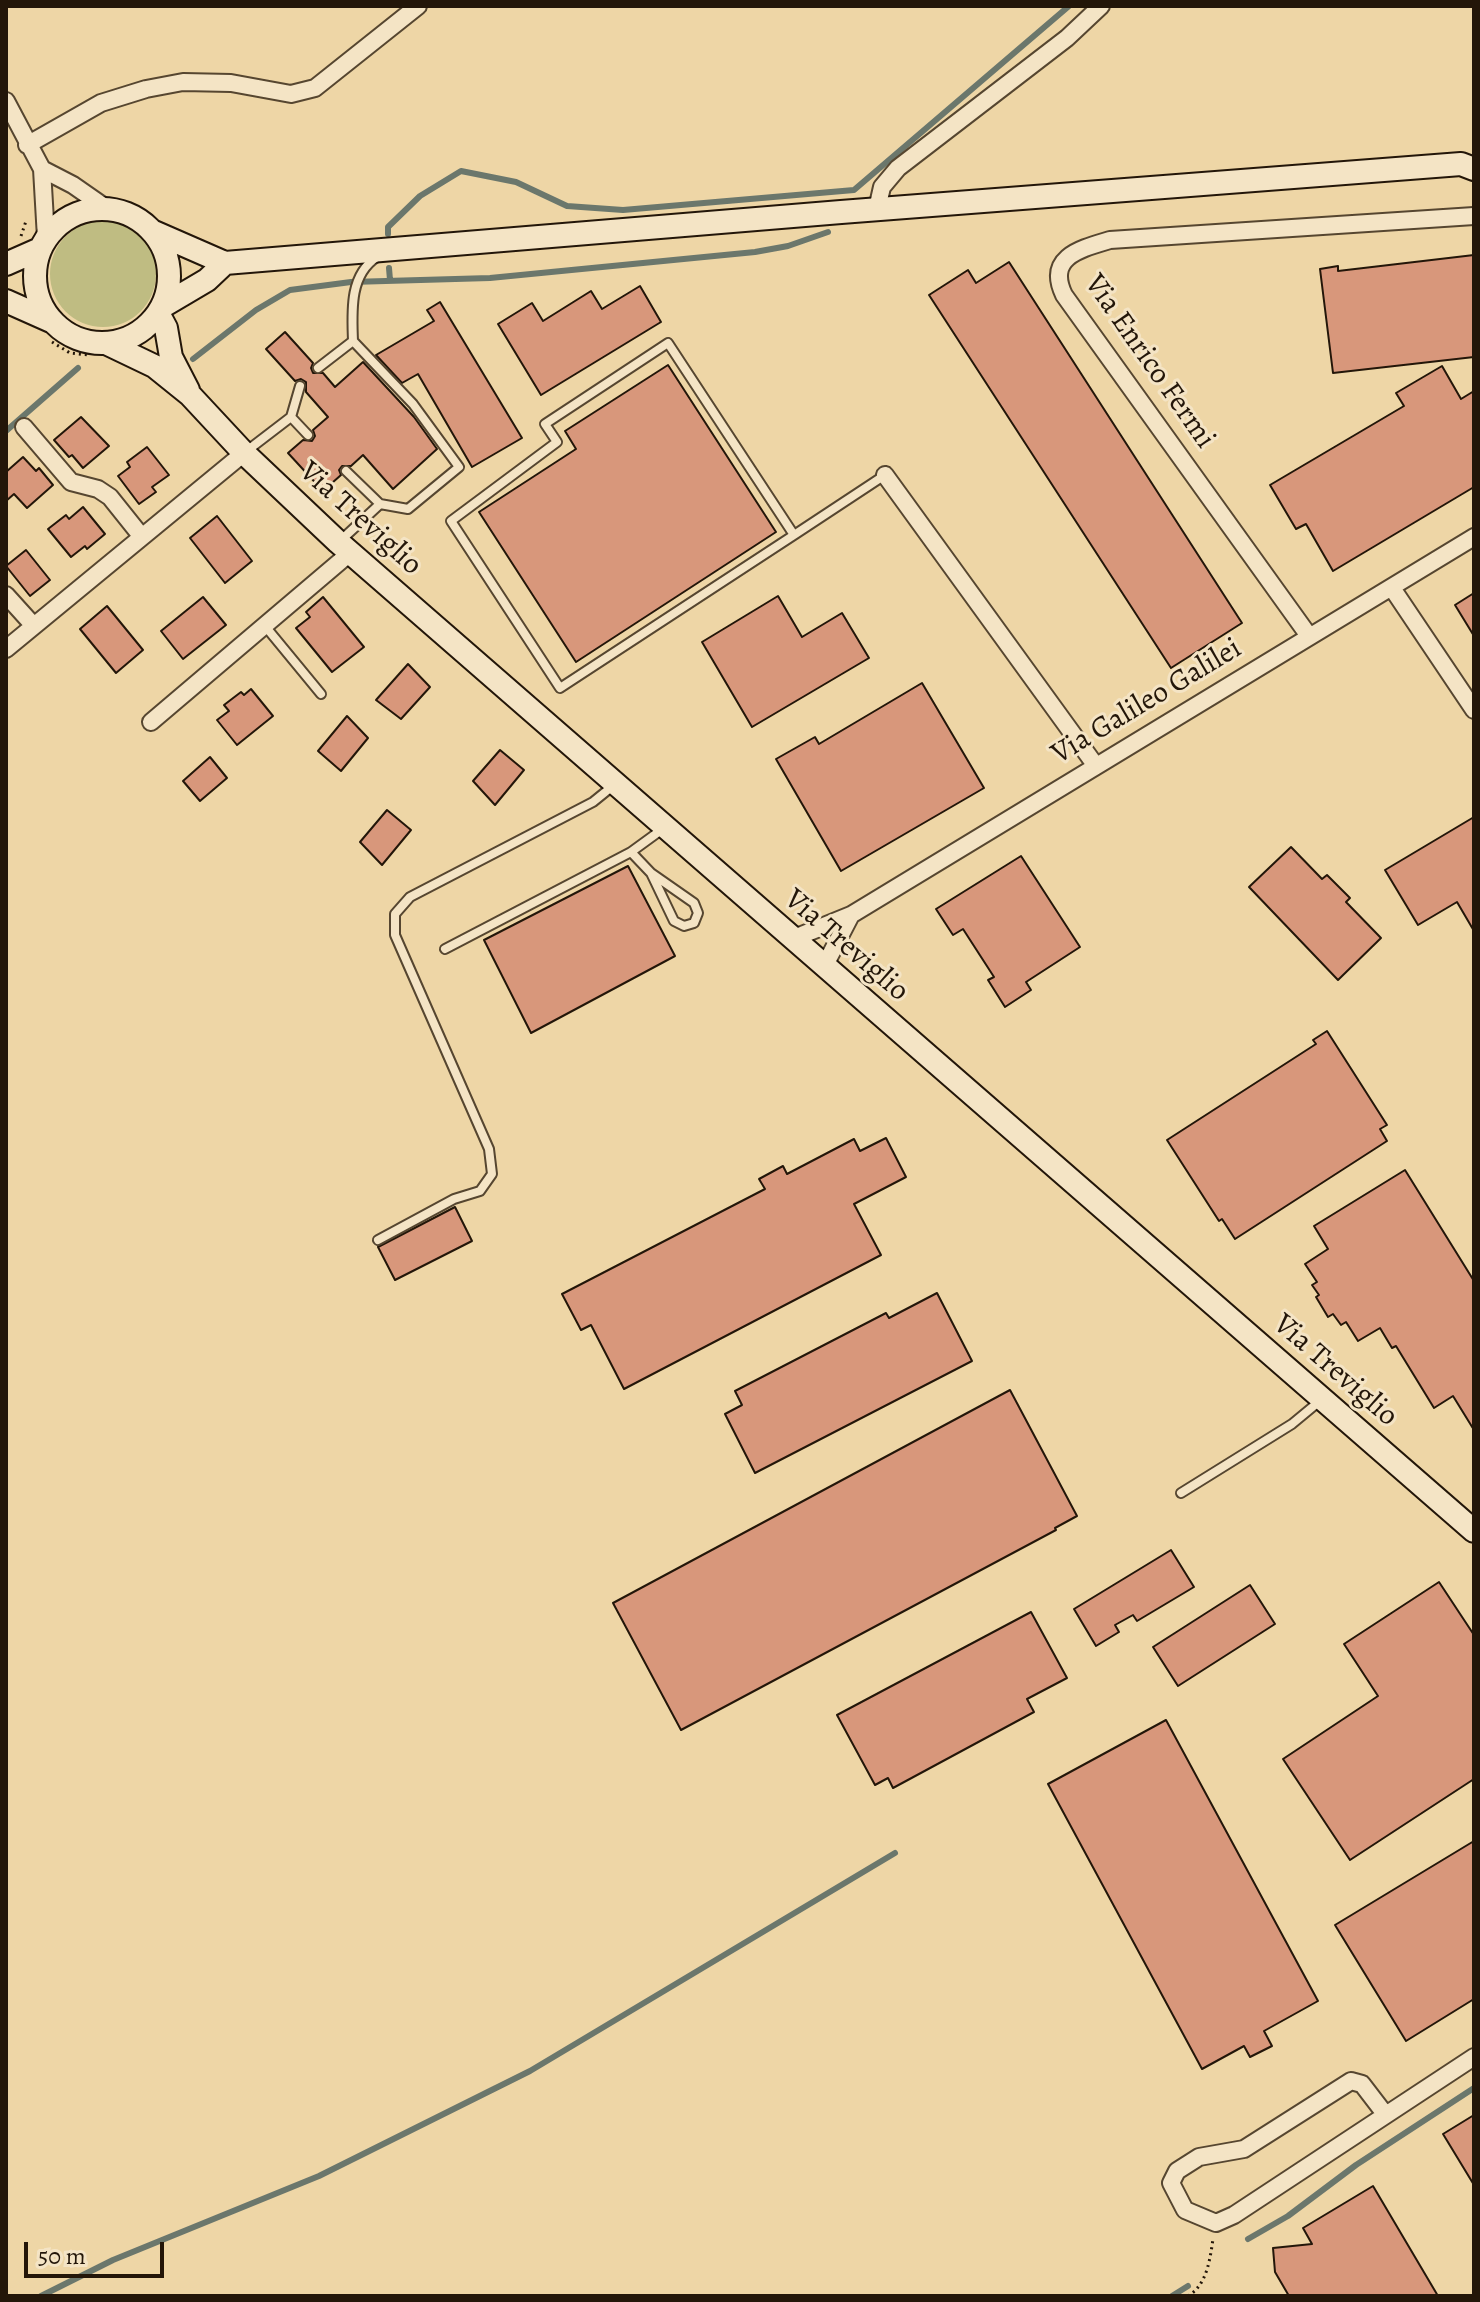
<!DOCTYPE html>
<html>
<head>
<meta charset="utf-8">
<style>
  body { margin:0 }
  #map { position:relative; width:1480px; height:2302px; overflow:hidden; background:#eed6a6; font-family:Alegreya,serif }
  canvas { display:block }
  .frame { position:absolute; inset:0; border:8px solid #231609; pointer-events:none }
  .scale { position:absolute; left:24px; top:2242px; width:140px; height:36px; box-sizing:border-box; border:4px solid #231609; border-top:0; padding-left:10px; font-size:24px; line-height:28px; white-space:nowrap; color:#231609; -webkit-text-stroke:6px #f4e4c5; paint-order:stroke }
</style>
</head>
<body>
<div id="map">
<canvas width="1480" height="2302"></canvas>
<div class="frame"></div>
<div class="scale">50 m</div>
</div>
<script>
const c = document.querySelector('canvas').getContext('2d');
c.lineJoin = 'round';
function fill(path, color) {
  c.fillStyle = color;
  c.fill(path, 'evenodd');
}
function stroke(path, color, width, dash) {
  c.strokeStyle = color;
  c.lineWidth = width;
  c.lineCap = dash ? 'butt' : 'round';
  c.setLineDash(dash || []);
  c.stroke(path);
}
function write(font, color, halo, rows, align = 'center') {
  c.font = font + ' Alegreya,serif';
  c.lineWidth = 6;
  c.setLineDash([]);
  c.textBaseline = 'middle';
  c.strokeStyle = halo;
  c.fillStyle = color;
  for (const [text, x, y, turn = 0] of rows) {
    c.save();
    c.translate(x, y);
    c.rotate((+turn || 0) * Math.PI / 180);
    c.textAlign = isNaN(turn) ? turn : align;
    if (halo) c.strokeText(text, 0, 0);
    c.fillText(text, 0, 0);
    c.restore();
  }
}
fill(new Path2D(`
  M50 274a53 53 0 1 1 106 0a53 53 0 1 1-106 0Z`), '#bfbc82');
stroke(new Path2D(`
  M 388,234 L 388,227 L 420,196 L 461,171 L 516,182 L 567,206 L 623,210 L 854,190 L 1069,6
  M 389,268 L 390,280
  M 193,359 L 256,310 L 290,290 L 351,282 L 490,278 L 755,252 L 788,246 L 828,232
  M 6,431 L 78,368
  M 1248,2239 L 1288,2216 L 1356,2165 L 1474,2088
  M 41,2296 L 113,2260 L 319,2176 L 530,2071 L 895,1853
  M 1172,2296 L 1188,2286`), '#6b776c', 6);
const building = new Path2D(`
  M 1474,255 L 1474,357 L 1333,373 L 1320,269 L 1338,266 L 1338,271 Z
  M 1009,262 L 1242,623 L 1171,668 L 929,295 L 968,270 L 976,283 Z
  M 640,286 L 661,322 L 541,395 L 498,324 L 532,303 L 543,321 L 591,291 L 602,309 Z
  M 440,302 L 522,438 L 472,467 L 418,374 L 402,383 L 376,355 L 434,321 L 427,310 Z
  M 285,332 L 313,363 L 311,368 L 313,373 L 323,373 L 335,387 L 363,362 L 414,417 L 437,449 L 393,489 L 363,455 L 351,466 L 342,466 L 339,470 L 341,475 L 323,491 L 288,453 L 303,440 L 312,441 L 315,436 L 313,430 L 328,417 L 306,392 L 306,382 L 301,379 L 295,381 L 266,349 Z
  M 668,365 L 776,532 L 576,662 L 479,512 L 576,449 L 565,431 Z
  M 1442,366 L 1461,399 L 1474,391 L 1474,487 L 1333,571 L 1306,524 L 1296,529 L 1270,485 L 1404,406 L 1396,393 Z
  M 81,417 L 109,446 L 83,468 L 72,455 L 69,457 L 54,440 Z
  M 147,447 L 169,475 L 152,487 L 156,492 L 139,504 L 118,476 L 130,467 L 127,462 Z
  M 23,457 L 36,471 L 39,468 L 53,485 L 27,508 L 14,494 L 6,501 L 6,472 Z
  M 83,507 L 105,534 L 87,549 L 85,546 L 71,557 L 48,529 L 66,515 L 69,519 Z
  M 217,516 L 252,561 L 225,583 L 190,538 Z
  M 26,550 L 50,580 L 30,596 L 6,566 Z
  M 1474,593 L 1474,636 L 1455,605 Z
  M 778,596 L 802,637 L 842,613 L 869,658 L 752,727 L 702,642 Z
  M 203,597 L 226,625 L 183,659 L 161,631 Z
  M 323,597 L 364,647 L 332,672 L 296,628 L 310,617 L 306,612 Z
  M 107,606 L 143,650 L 116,673 L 80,629 Z
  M 408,664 L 430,687 L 401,719 L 376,700 Z
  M 922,683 L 984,788 L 841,871 L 776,759 L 815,737 L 819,744 Z
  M 251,689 L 273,716 L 237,745 L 217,720 L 229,711 L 224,705 L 241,692 L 244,695 Z
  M 347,716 L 368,738 L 341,771 L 318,751 Z
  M 500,750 L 524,770 L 495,805 L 473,781 Z
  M 210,757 L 227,778 L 200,801 L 183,781 Z
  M 387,810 L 411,830 L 382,865 L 360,842 Z
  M 1474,817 L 1474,931 L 1457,902 L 1418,925 L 1385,870 Z
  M 1291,847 L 1322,879 L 1327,875 L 1350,898 L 1346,902 L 1381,938 L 1338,980 L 1249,887 Z
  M 1021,856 L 1080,947 L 1026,982 L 1031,990 L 1005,1007 L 988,980 L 994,977 L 963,929 L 953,935 L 936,909 Z
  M 628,866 L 675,956 L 531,1033 L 484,940 Z
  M 1327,1031 L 1387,1125 L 1380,1129 L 1387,1141 L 1235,1239 L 1222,1219 L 1219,1221 L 1167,1140 L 1316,1044 L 1313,1040 Z
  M 886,1138 L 906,1177 L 854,1204 L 881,1255 L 624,1389 L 591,1325 L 581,1330 L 562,1294 L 765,1189 L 759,1179 L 783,1166 L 787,1174 L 854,1139 L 860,1151 Z
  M 1405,1170 L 1474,1281 L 1474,1430 L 1453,1396 L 1434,1408 L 1396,1346 L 1392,1348 L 1380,1328 L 1358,1341 L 1346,1322 L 1341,1325 L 1333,1314 L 1328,1317 L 1316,1297 L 1319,1295 L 1312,1285 L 1317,1282 L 1305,1264 L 1328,1249 L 1314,1226 Z
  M 455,1207 L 472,1241 L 395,1280 L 378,1247 Z
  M 937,1293 L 972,1361 L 755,1473 L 725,1414 L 742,1405 L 735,1391 L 886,1313 L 889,1318 Z
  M 1010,1390 L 1077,1516 L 1055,1528 L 1056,1530 L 681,1730 L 613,1603 Z
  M 1171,1550 L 1194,1587 L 1137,1621 L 1133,1615 L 1115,1625 L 1119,1632 L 1096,1646 L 1074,1609 Z
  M 1439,1582 L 1474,1635 L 1474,1779 L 1350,1860 L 1283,1759 L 1378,1696 L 1344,1644 Z
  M 1250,1585 L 1275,1624 L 1178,1686 L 1153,1647 Z
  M 1031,1612 L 1067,1678 L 1027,1699 L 1034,1712 L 893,1788 L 888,1778 L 875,1785 L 837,1715 Z
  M 1166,1720 L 1318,2001 L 1264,2031 L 1272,2046 L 1250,2057 L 1244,2046 L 1202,2069 L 1048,1784 Z
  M 1474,1841 L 1474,1999 L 1406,2041 L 1335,1925 Z
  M 1474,2115 L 1474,2185 L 1443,2134 Z
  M 1373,2186 L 1438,2296 L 1289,2296 L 1275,2272 L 1273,2248 L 1312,2244 L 1303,2228 Z`);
fill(building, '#d8977b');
stroke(building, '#231609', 2);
const lane = new Path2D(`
  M 353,341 C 352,312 349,275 377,257
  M 318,368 L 353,341 L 413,404 L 459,467 L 408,509 L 380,504
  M 291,417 L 300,386
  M 244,453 L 291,417 L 308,435
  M 794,535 L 560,688 L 451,521 L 557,442 L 545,424 L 668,343 L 794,535 L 885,475
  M 339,542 L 380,504 L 346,471
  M 265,626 L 321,694
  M 631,852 L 651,873 L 674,921 L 684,926 L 694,923 L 698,913 L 694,903 L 651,873
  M 445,949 L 631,852 L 664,828
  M 378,1240 L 454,1199 L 480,1191 L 492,1174 L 489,1149 L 395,935 L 395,914 L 410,897 L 593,802 L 614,785
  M 1181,1493 L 1292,1424 L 1321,1400`);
const street = new Path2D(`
  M 6,101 L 42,169 L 46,238
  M 27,145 L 101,103 L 146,89 L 183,82 L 231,83 L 291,94 L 315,88 L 418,6
  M 42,169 L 73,185 L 106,208
  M 877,209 L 882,187 L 898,168 L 1067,38 L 1101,6
  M 24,427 L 71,482 L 98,489 L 110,497 L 142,537
  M 885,475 L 1096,766
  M 1392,588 L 1474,710
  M 6,595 L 34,626
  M 1309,636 L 1064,295 C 1046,257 1080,249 1110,240 L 1474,216
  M 6,649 L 244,453
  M 151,722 L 350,553
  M 792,939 L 851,915 L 1474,537
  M 824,967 L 851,915
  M 1385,2114 L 1362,2084 L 1351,2081 L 1244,2149 L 1199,2157 L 1177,2171 L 1171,2183 L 1185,2210 L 1216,2223 L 1234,2215 L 1474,2057`);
const secondary = new Path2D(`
  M35 276a67 67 0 1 1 134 0a67 67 0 1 1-134 0Z
  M 154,232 L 225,263 L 841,212 L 1461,164 L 1474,169
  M 6,264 L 40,249
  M 6,301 L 51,321
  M 163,306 L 207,280 L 225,263
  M 158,313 L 166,328 L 171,357 L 188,390
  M 106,343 L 154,366 L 190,395 L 244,453 L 338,542 L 1474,1531`);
stroke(lane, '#564630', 12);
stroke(street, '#564630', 20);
stroke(secondary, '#231609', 26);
stroke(new Path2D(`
  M 21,236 L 26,221
  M 52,342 L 70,353 L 89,355
  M 1188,2296 C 1207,2285 1210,2259 1213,2239`), '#231609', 3, [2, 4]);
stroke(lane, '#f4e4c5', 8);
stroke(street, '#f4e4c5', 16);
stroke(secondary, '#f4e4c5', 22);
write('30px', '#231609', '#f4e4c5', [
  ["Via Enrico Fermi",1149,362,55],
  ["Via Treviglio",360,519,42],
  ["Via Galileo Galilei",1147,702,-31],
  ["Via Treviglio",846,946,41],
  ["Via Treviglio",1335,1371,41]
]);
</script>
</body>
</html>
